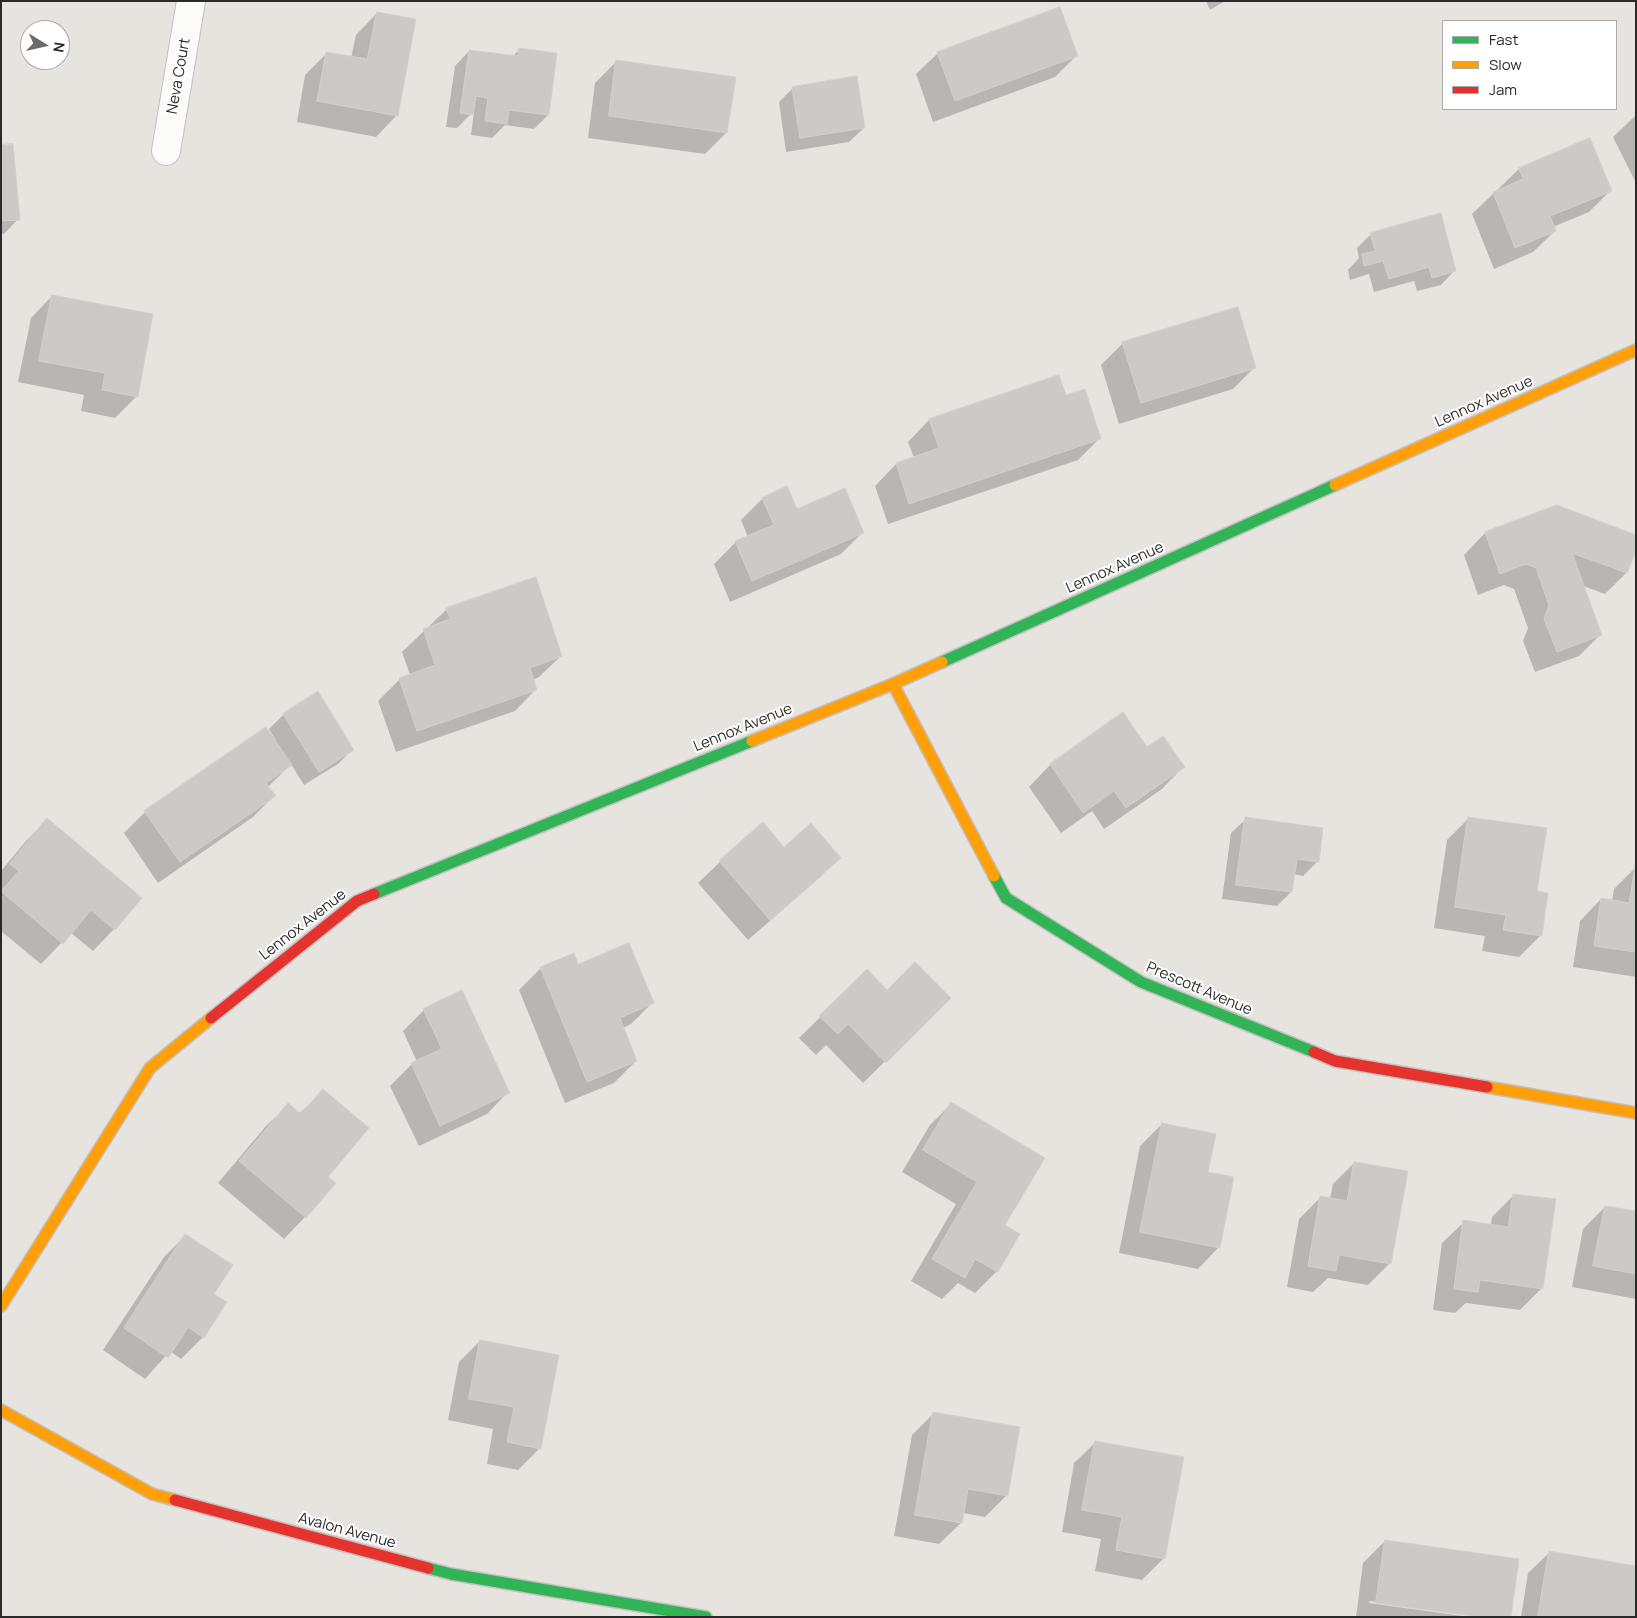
<!DOCTYPE html>
<html>
<head>
<meta charset="utf-8">
<style>
  body { margin:0 }
  #map { position:relative; width:1637px; height:1618px; overflow:hidden; background:#e7e4e0; font-family:Manrope,sans-serif }
  canvas { display:block }
  .frame { position:absolute; inset:0; border:2px solid #2a2a2a; pointer-events:none }
  .legend { position:absolute; left:1442px; top:20px; width:175px; height:90px; box-sizing:border-box; background:#fff; border:1px solid #aaa; margin:0; padding:6px 9px; list-style:none; font-size:15px; color:#2a2a2a }
  .legend li { display:flex; align-items:center; gap:10px; height:25px }
  .legend b { width:25px; border:1px solid #aaa }
  .north { position:absolute; left:20px; top:20px; width:50px; height:50px; box-sizing:border-box; background:#fff; border:1px solid #aaa; border-radius:50%; rotate:99deg; font-size:14px; font-weight:700; line-height:20px; text-align:center; color:#2a2a2a }
  .north::after { content:''; display:block; margin:auto; width:18px; height:22px; background:#6c6b6a; clip-path:polygon(50% 0,100% 100%,50% 72%,0 100%) }
</style>
</head>
<body>
<div id="map">
<canvas width="1637" height="1618"></canvas>
<div class="frame"></div>
<ul class="legend">
<li><b style="height:6px;background:#30b455"></b>Fast</li>
<li><b style="height:6px;background:#ff9f0a"></b>Slow</li>
<li><b style="height:6px;background:#e5322d"></b>Jam</li>
</ul>
<div class="north">N</div>
</div>
<script>
const c = document.querySelector('canvas').getContext('2d');
c.lineJoin = 'round';
function fill(path, color) {
  c.fillStyle = color;
  c.fill(path, 'evenodd');
}
function stroke(path, color, width, dash) {
  c.strokeStyle = color;
  c.lineWidth = width;
  c.lineCap = dash ? 'butt' : 'round';
  c.setLineDash(dash || []);
  c.stroke(path);
}
function write(font, color, halo, rows, align = 'center') {
  c.font = font + ' Manrope,sans-serif';
  c.lineWidth = 4;
  c.setLineDash([]);
  c.textBaseline = 'middle';
  c.strokeStyle = halo;
  c.fillStyle = color;
  for (const [text, x, y, turn = 0] of rows) {
    c.save();
    c.translate(x, y);
    c.rotate((+turn || 0) * Math.PI / 180);
    c.textAlign = isNaN(turn) ? turn : align;
    if (halo) c.strokeText(text, 0, 0);
    c.fillText(text, 0, 0);
    c.restore();
  }
}
fill(new Path2D(`
  M 1206,1 L 1225,1 L 1210,10 Z
  M 377,13 L 397,115 L 376,137 L 297,122 L 305,75 L 327,53 L 351,58 L 356,35 Z
  M 519,50 L 548,115 L 534,129 L 505,125 L 492,138 L 471,135 L 474,111 L 457,128 L 446,127 L 455,66 L 469,51 L 512,57 Z
  M 938,53 L 1076,56 L 1055,77 L 933,122 L 916,74 Z
  M 617,61 L 726,133 L 705,154 L 588,138 L 595,83 Z
  M 793,88 L 864,128 L 849,142 L 786,152 L 779,102 Z
  M 1636,115 L 1636,183 L 1613,137 Z
  M 1590,140 L 1610,191 L 1589,212 L 1553,227 L 1555,231 L 1533,252 L 1494,269 L 1472,214 L 1519,169 Z
  M 1,146 L 18,219 L 4,234 L 1,234 Z
  M 1371,234 L 1455,270 L 1441,285 L 1417,291 L 1414,281 L 1374,292 L 1369,274 L 1350,280 L 1348,270 L 1359,258 L 1357,248 Z
  M 52,296 L 137,396 L 115,418 L 81,411 L 84,395 L 18,382 L 31,318 Z
  M 1123,343 L 1255,367 L 1233,389 L 1119,424 L 1101,365 Z
  M 1058,377 L 1065,397 L 1100,438 L 1078,460 L 888,524 L 875,486 L 896,464 L 914,458 L 908,442 L 929,420 Z
  M 762,499 L 863,532 L 841,554 L 730,602 L 714,564 L 736,542 L 748,537 L 741,520 Z
  M 1557,507 L 1626,573 L 1605,594 L 1583,586 L 1601,634 L 1579,656 L 1535,672 L 1523,641 L 1528,628 L 1514,589 L 1504,585 L 1478,595 L 1464,555 L 1485,533 Z
  M 447,609 L 561,656 L 539,677 L 533,680 L 536,689 L 515,711 L 396,752 L 378,701 L 400,679 L 410,675 L 402,652 Z
  M 318,693 L 353,749 L 338,764 L 304,785 L 291,764 L 268,787 L 274,796 L 253,817 L 158,883 L 124,833 L 145,812 L 276,741 L 269,729 L 283,715 Z
  M 1123,714 L 1147,749 L 1183,767 L 1162,789 L 1104,829 L 1092,811 L 1061,833 L 1029,787 L 1050,765 Z
  M 1469,818 L 1536,892 L 1541,935 L 1519,957 L 1482,951 L 1485,936 L 1434,928 L 1447,840 Z
  M 1246,819 L 1318,861 L 1303,876 L 1293,874 L 1291,892 L 1277,906 L 1222,899 L 1231,833 Z
  M 47,820 L 114,929 L 93,951 L 71,933 L 41,964 L 1,931 L 1,871 L 26,841 Z
  M 784,849 L 839,858 L 818,879 L 748,940 L 698,883 L 720,862 Z
  M 1636,867 L 1636,977 L 1573,967 L 1580,921 L 1601,899 L 1612,901 L 1614,889 Z
  M 578,966 L 652,1003 L 631,1024 L 623,1028 L 636,1061 L 614,1083 L 565,1103 L 519,990 L 541,968 Z
  M 867,971 L 887,991 L 949,998 L 863,1083 L 826,1045 L 816,1055 L 799,1038 Z
  M 424,1010 L 508,1092 L 487,1114 L 419,1146 L 390,1086 L 412,1064 L 417,1062 L 403,1031 Z
  M 323,1091 L 327,1177 L 305,1217 L 284,1239 L 218,1183 L 266,1126 L 288,1105 L 299,1114 Z
  M 951,1104 L 1003,1226 L 997,1271 L 975,1293 L 958,1283 L 942,1299 L 911,1281 L 956,1204 L 902,1172 L 930,1125 Z
  M 1162,1124 L 1207,1173 L 1219,1247 L 1198,1269 L 1119,1253 L 1140,1146 Z
  M 1354,1163 L 1390,1263 L 1368,1285 L 1328,1278 L 1313,1292 L 1287,1287 L 1299,1219 L 1321,1197 L 1330,1199 L 1333,1184 Z
  M 1514,1195 L 1542,1288 L 1520,1310 L 1466,1303 L 1455,1313 L 1433,1310 L 1442,1243 L 1464,1222 L 1491,1225 L 1492,1217 Z
  M 1605,1207 L 1636,1213 L 1636,1299 L 1572,1287 L 1583,1229 Z
  M 185,1236 L 212,1294 L 225,1303 L 203,1337 L 181,1359 L 170,1351 L 145,1379 L 103,1350 L 164,1257 Z
  M 480,1341 L 540,1448 L 518,1470 L 487,1464 L 493,1429 L 448,1420 L 459,1362 Z
  M 934,1413 L 1007,1495 L 985,1517 L 963,1513 L 961,1523 L 939,1544 L 894,1536 L 912,1435 Z
  M 1096,1442 L 1164,1558 L 1142,1580 L 1095,1571 L 1101,1539 L 1062,1532 L 1074,1463 Z
  M 1385,1541 L 1489,1617 L 1370,1601 L 1369,1603 L 1470,1617 L 1356,1617 L 1363,1563 Z
  M 1550,1552 L 1636,1617 L 1521,1617 L 1528,1573 Z`), '#0003');
const building = new Path2D(`
  M 1060,7 L 1078,56 L 955,101 L 937,52 Z
  M 377,12 L 416,19 L 398,116 L 317,101 L 326,52 L 367,59 Z
  M 519,48 L 557,53 L 549,115 L 509,110 L 507,124 L 485,121 L 488,98 L 476,96 L 473,115 L 460,113 L 469,50 L 518,56 Z
  M 616,60 L 736,77 L 727,133 L 609,116 Z
  M 857,76 L 865,128 L 800,138 L 792,87 Z
  M 1590,138 L 1612,191 L 1550,216 L 1556,231 L 1515,248 L 1493,192 L 1523,179 L 1519,168 Z
  M 13,144 L 20,220 L 1,221 L 1,145 Z
  M 1441,213 L 1456,271 L 1432,278 L 1429,267 L 1389,279 L 1383,261 L 1364,266 L 1362,254 L 1375,251 L 1370,233 Z
  M 52,295 L 153,314 L 138,397 L 102,390 L 105,373 L 39,361 Z
  M 1238,307 L 1256,368 L 1141,403 L 1122,342 Z
  M 1059,375 L 1066,395 L 1085,389 L 1101,439 L 909,504 L 896,463 L 939,448 L 929,419 Z
  M 787,486 L 797,509 L 845,488 L 864,533 L 752,581 L 735,541 L 774,525 L 762,498 Z
  M 1557,505 L 1636,535 L 1636,551 L 1627,573 L 1572,553 L 1602,635 L 1557,652 L 1544,619 L 1549,605 L 1536,568 L 1526,564 L 1500,574 L 1485,532 Z
  M 536,577 L 562,656 L 530,668 L 537,690 L 417,731 L 399,678 L 435,665 L 423,629 L 450,619 L 446,608 Z
  M 318,691 L 354,750 L 319,772 L 283,714 Z
  M 1123,712 L 1147,747 L 1163,736 L 1185,767 L 1126,808 L 1114,791 L 1083,813 L 1050,764 Z
  M 266,727 L 292,765 L 266,783 L 276,796 L 180,862 L 144,811 Z
  M 1245,817 L 1323,828 L 1319,862 L 1297,859 L 1292,892 L 1236,885 Z
  M 1468,817 L 1547,828 L 1537,891 L 1548,893 L 1542,936 L 1503,930 L 1506,915 L 1455,907 Z
  M 47,818 L 142,898 L 115,930 L 91,910 L 63,944 L 1,891 L 19,871 L 10,864 Z
  M 763,822 L 784,847 L 811,823 L 841,858 L 770,920 L 719,861 Z
  M 1635,866 L 1636,952 L 1594,946 L 1601,898 L 1629,903 Z
  M 629,943 L 654,1003 L 620,1018 L 637,1061 L 587,1082 L 540,967 L 574,953 L 578,964 Z
  M 915,962 L 951,998 L 886,1063 L 848,1024 L 838,1034 L 819,1016 L 867,969 L 887,990 Z
  M 462,990 L 510,1093 L 440,1126 L 411,1063 L 442,1049 L 423,1009 Z
  M 323,1089 L 369,1128 L 328,1177 L 336,1183 L 306,1218 L 239,1161 L 288,1103 L 301,1114 Z
  M 951,1102 L 1045,1158 L 1005,1225 L 1020,1234 L 998,1272 L 975,1259 L 965,1278 L 932,1259 L 977,1182 L 923,1150 Z
  M 1162,1123 L 1216,1134 L 1208,1172 L 1234,1177 L 1220,1248 L 1140,1232 Z
  M 1354,1162 L 1408,1171 L 1391,1264 L 1339,1255 L 1336,1271 L 1308,1266 L 1320,1196 L 1347,1201 Z
  M 1513,1194 L 1556,1199 L 1543,1289 L 1480,1280 L 1478,1292 L 1454,1289 L 1463,1220 L 1508,1227 Z
  M 1605,1206 L 1636,1211 L 1636,1274 L 1593,1266 Z
  M 185,1234 L 233,1265 L 214,1294 L 227,1302 L 204,1338 L 188,1327 L 168,1358 L 124,1328 Z
  M 480,1340 L 559,1355 L 541,1449 L 507,1442 L 514,1407 L 469,1399 Z
  M 933,1412 L 1020,1427 L 1008,1496 L 968,1489 L 962,1523 L 915,1515 Z
  M 1095,1441 L 1184,1457 L 1165,1559 L 1116,1550 L 1122,1517 L 1082,1510 Z
  M 1385,1540 L 1519,1559 L 1511,1617 L 1479,1617 L 1376,1603 Z
  M 1549,1551 L 1636,1566 L 1636,1617 L 1538,1617 Z`);
fill(building, '#cccac7');
stroke(building, '#d2d0cc', 1);
const street = new Path2D(`
  M 166,151 L 191,1`);
const fast = new Path2D(`
  M 942,662 L 1335,485
  M 994,876 L 1006,898 L 1141,982 L 1314,1052
  M 374,894 L 752,741
  M 428,1568 L 451,1574 L 706,1617`);
const slow = new Path2D(`
  M 1335,485 L 1636,350
  M 893,684 L 994,876
  M 752,741 L 893,684 L 942,662
  M 1487,1087 L 1636,1113
  M 1,1306 L 150,1068 L 211,1018
  M 1,1410 L 152,1494 L 175,1500`);
const jam = new Path2D(`
  M 211,1018 L 357,901 L 374,894
  M 1314,1052 L 1335,1061 L 1487,1087
  M 175,1500 L 428,1568`);
stroke(street, '#c2c0c0', 30);
stroke(fast, '#c2c0c0', 14);
stroke(slow, '#c2c0c0', 14);
stroke(jam, '#c2c0c0', 14);
stroke(street, '#fbfbfa', 28);
stroke(fast, '#30b455', 11);
stroke(slow, '#ff9f0a', 11);
stroke(jam, '#e5322d', 11);
write('15px', '#2a2a2a', '#fff', [
  ["Neva Court",179,76,-80],
  ["Lennox Avenue",1484,402,-24],
  ["Lennox Avenue",1115,568,-24],
  ["Lennox Avenue",743,728,-22],
  ["Lennox Avenue",303,925,-38],
  ["Prescott Avenue",1199,989,23],
  ["Avalon Avenue",347,1531,15]
]);
</script>
</body>
</html>
